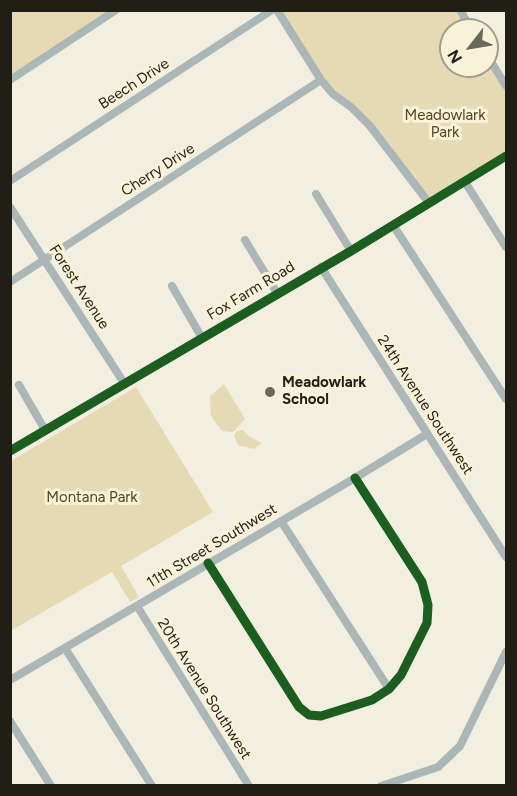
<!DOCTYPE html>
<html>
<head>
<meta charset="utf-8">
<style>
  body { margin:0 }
  #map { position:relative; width:517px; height:796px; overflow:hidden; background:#f2eee0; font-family:Figtree,sans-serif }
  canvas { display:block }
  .frame { position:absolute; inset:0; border:12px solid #211e16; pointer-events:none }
  .north { position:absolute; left:439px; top:18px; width:60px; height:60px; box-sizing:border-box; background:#f9f2d9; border:2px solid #a39d8b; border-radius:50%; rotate:239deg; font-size:16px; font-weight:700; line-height:24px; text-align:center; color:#211e16 }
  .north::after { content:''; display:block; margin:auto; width:21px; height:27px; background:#6a675d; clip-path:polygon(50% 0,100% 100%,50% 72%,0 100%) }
</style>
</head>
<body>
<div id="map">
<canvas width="517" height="796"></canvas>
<div class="frame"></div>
<div class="north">N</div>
</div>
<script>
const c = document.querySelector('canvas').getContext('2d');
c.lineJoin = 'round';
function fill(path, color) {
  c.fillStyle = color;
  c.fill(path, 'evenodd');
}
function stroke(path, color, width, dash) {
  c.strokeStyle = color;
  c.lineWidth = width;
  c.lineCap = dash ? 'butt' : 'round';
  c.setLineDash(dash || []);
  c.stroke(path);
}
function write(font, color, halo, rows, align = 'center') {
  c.font = font + ' Figtree,sans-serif';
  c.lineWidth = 6;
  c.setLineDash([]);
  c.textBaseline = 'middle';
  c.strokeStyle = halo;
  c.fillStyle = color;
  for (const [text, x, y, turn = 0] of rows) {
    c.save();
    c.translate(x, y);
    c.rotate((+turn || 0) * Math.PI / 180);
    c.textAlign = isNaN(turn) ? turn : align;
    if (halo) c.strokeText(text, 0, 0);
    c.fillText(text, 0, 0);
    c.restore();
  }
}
fill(new Path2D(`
  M 11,11 L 116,11 L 11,80 Z
  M 277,11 L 460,11 L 472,30 L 451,30 L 451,66 L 487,66 L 487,55 L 506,86 L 506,156 L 429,203 L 370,126 L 333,94 Z
  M 224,384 L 245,419 L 233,432 L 222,431 L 211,416 L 210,396 Z
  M 136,387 L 213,512 L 121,566 L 139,597 L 130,602 L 112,572 L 12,630 L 10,627 L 11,461 Z
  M 243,430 L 250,437 L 262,443 L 254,449 L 238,445 L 234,436 L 237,431 Z`), '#e6dab5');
stroke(new Path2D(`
  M 277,10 L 321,80 L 333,94 L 351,107 L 370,126 L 429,203
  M 460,10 L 472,30
  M 487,55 L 506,86
  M 10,80 L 116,10
  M 10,181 L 272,10
  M 465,182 L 506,247
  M 316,194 L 351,251
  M 10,207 L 124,383
  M 393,225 L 506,399
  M 245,240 L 277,293
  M 321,267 L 506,557
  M 10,282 L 321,80
  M 172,286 L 202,338
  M 19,385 L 45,430
  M 10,451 L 351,251 L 506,156
  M 281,521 L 389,689
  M 208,563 L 299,707 L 309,715 L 321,716 L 372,700 L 389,689 L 401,675 L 427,623 L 428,605 L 422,582 L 355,478
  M 137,606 L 249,786
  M 65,648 L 152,786
  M 10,680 L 355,478 L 427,434
  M 10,721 L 51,786
  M 381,786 L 438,767 L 460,746 L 506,652`), '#aab7b6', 8);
stroke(new Path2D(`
  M 10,451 L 351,251 L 506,156
  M 208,563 L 299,707 L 309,715 L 321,716 L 372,700 L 389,689 L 401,675 L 427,623 L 428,605 L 422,582 L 355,478`), '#1b5e20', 9);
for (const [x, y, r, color] of [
  [270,392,6,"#6a675d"]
]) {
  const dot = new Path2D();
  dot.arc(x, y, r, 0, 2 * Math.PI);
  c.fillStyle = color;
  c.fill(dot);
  stroke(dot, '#f9f2d9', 2);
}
write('15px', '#211e16', '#f9f2d9', [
  ["Beech Drive",134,84,-33],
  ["Cherry Drive",158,170,-33],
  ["Forest Avenue",79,287,57],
  ["Fox Farm Road",251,291,-31],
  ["24th Avenue Southwest",425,405,57],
  ["11th Street Southwest",212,546,-31],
  ["20th Avenue Southwest",204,689,58]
]);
write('15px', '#50451f', '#f9f2d9', [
  ["Meadowlark",445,116],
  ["Park",445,133],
  ["Montana Park",92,498]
]);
write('bold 15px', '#211e16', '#f9f2d9', [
  ["Meadowlark",282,383],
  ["School",282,400]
], 'left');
</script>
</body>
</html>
